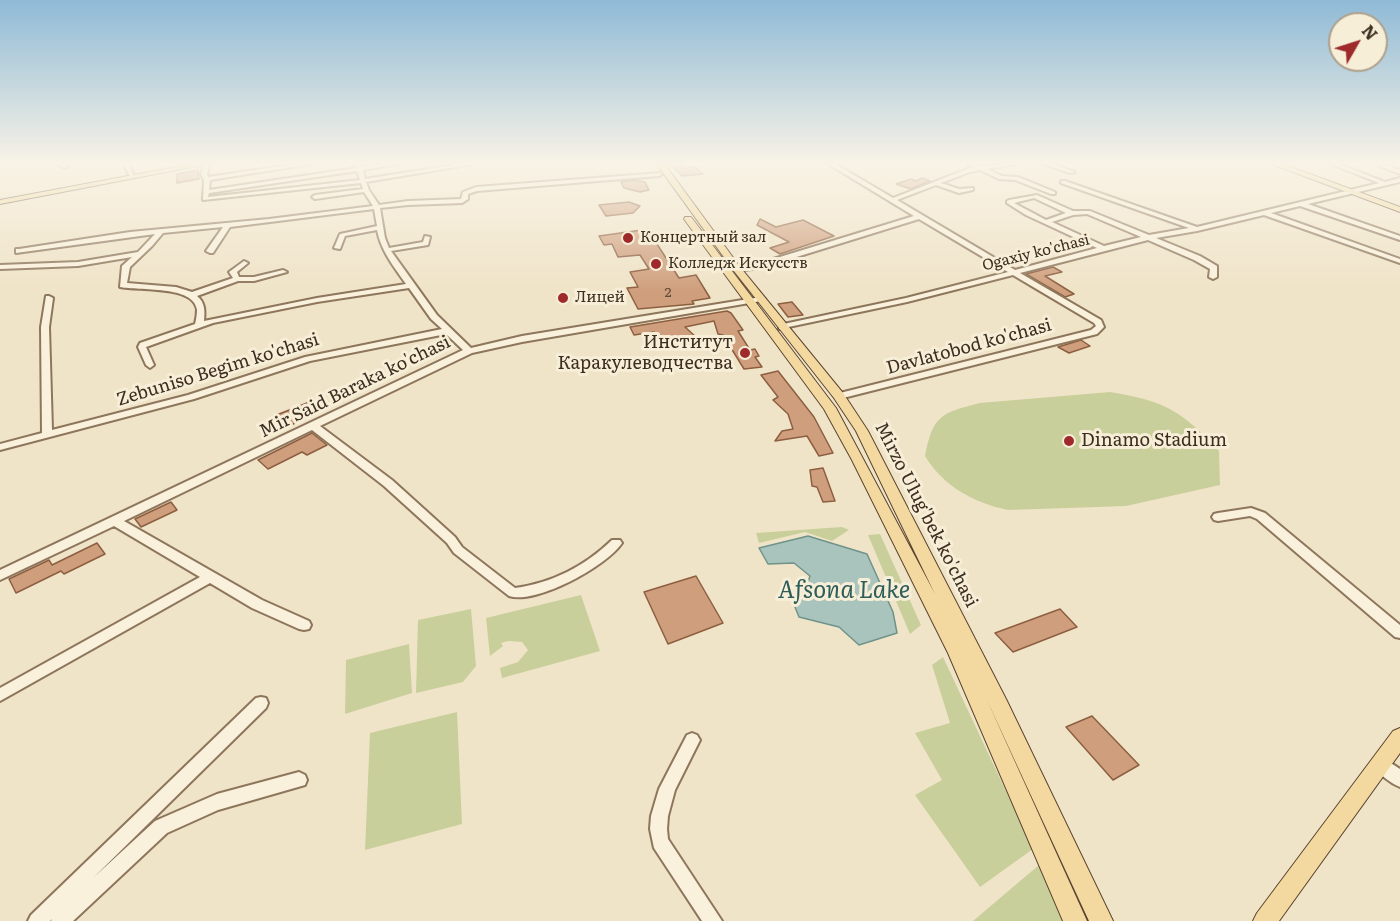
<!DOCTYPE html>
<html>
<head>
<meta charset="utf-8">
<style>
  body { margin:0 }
  #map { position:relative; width:1400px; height:921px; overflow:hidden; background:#f0e4c8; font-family:Literata,serif }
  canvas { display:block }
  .north { position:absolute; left:1328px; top:12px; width:60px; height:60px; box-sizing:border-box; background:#f7eed8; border:2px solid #ada18e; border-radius:50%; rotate:51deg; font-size:16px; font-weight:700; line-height:24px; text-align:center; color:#3d2e20 }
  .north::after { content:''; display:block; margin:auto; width:21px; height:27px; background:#9e2a2b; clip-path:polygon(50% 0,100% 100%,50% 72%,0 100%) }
</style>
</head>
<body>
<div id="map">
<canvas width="1400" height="921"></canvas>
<div class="north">N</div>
</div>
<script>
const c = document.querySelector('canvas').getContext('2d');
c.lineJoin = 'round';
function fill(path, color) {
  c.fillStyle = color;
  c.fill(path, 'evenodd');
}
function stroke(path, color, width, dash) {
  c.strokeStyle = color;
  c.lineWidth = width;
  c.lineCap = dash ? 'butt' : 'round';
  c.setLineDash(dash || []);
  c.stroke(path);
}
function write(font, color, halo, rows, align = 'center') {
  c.font = font + ' Literata,serif';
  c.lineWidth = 6;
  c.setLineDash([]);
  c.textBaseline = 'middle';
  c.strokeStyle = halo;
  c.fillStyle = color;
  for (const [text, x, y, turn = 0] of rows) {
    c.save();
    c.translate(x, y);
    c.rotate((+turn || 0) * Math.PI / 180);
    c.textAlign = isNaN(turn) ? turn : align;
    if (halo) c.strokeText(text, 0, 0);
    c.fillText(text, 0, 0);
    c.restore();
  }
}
fill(new Path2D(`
  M 1110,392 C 1165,401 1181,410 1219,451 L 1220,485 L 1126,506 L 1008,510 C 974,503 943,486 925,456 C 933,415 941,413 980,403 Z
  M 842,527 L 849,530 L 832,541 L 805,532 L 759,543 L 756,533 Z
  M 880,534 L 921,625 L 910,634 L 868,535 Z
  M 581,595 L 600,651 L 502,678 L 500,668 L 518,662 L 528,650 L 522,642 L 508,641 L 501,643 L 503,646 L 490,656 L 486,618 Z
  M 471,609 L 476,666 L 463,682 L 416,693 L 418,620 Z
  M 409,644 L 412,693 L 345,714 L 346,660 Z
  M 943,657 L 1033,849 L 980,887 L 915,795 L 942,780 L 915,733 L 950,723 L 932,665 Z
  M 457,712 L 462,824 L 365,850 L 370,733 Z
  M 1039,865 L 1063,921 L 973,921 Z`), '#c9cf9b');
const water = new Path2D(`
  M 808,536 L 867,554 L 893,612 L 897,633 L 859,645 L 839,627 L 799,617 L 793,602 L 807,585 L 810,576 L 794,563 L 768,564 L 759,548 Z`);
fill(water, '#a9c4bc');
stroke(water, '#6f938a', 1.5);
const building = new Path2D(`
  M 669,162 L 681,162 L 685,168 L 694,166 L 703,174 L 682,176 Z
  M 198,170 L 199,179 L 177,183 L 177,174 Z
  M 922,178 L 930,181 L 911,189 L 896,184 L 911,179 L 916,181 Z
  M 633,180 L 645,182 L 649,190 L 640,192 L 624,188 L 621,182 Z
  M 629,202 L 640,206 L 633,213 L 606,216 L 599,205 Z
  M 760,219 L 776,227 L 803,220 L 834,236 L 780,254 L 770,248 L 789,242 L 757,225 Z
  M 649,229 L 658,235 L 655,241 L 679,278 L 696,275 L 710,298 L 692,301 L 694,304 L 638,309 L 627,288 L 638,287 L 630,272 L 649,269 L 640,255 L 618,257 L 612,244 L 604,245 L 599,236 Z
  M 1053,267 L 1062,272 L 1045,276 L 1074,294 L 1065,297 L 1026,274 Z
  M 792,302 L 803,315 L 788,317 L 778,304 Z
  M 727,311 L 731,313 L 743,330 L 738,331 L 750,350 L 755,349 L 759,356 L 755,357 L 762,367 L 744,369 L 723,335 L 718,334 L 714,321 L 685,327 L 696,337 L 681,344 L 663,343 L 654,332 L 634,335 L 630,327 Z
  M 1081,340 L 1090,346 L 1069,353 L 1058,347 Z
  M 778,371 L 814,417 L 833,453 L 819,456 L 807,436 L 775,441 L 782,431 L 793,429 L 788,414 L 773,400 L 778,397 L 761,375 Z
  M 312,401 L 322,410 L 287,427 L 274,416 Z
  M 312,433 L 327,445 L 307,455 L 302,452 L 268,469 L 258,460 Z
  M 823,468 L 835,501 L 823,502 L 817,487 L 812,486 L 810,470 Z
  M 171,502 L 177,510 L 141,527 L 135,519 Z
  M 97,543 L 105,554 L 64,574 L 61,571 L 16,593 L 9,579 L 49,560 L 52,565 Z
  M 696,576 L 723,623 L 668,644 L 644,592 Z
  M 1060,609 L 1077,627 L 1013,652 L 995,633 Z
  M 1092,716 L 1139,765 L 1113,780 L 1066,727 Z`);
fill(building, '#cf9f7d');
stroke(building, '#8d5f41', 1.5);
const minor = new Path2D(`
  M 51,162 L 60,162 L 68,166 L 65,168 Z
  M 122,162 L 128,162 L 134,176 L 130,176 Z
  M 205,162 L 210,163 L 207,174 L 208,177 L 309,162 L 324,162 L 210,180 L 209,190 L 356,168 L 354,162 L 360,162 L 361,167 L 395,162 L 410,162 L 363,170 L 365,179 L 472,162 L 486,162 L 366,182 L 369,190 L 379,205 L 408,201 L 461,199 L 463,192 L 476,187 L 661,173 L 662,174 L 659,176 L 477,191 L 468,194 L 468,199 L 462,203 L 408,205 L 380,208 L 385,238 L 389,248 L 423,242 L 425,236 L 430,237 L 428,245 L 391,251 L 437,315 L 471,348 L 522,336 L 761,297 L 765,299 L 761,301 L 522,342 L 472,353 L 320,426 L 392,480 L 455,537 L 462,547 L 515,588 C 552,583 585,566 612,540 L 620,540 L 622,543 C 607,566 536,605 509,596 L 454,553 L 447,543 L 384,486 L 312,430 L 124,521 L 262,600 L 309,621 L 311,625 L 309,629 L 304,630 L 299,629 L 252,608 L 210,583 L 0,701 L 0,688 L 200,577 L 114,526 L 0,580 L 0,570 L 463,350 L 446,334 L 310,361 L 194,399 L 0,450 L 0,444 L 42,433 L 41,327 L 46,296 L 49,296 L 53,298 L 49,327 L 52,430 L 188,395 L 305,357 L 442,329 L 431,319 L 409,288 L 317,302 L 213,323 L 146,347 L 154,365 L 150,368 L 146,365 L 138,347 L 140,343 L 195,324 C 196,320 197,314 197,310 C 194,285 139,291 120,287 L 122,266 L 132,257 L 78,266 L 0,269 L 0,265 L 78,262 L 138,252 L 155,234 L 16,253 L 16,249 L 19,249 L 130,232 L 269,219 L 373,206 L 364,192 L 315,199 L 312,197 L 315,195 L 363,189 L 361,183 L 203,200 L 204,180 L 201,174 ZM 357,171 L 360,180 L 208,197 L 209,193 ZM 374,209 L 377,226 L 340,234 L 334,248 L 340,249 L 345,236 L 377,230 C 381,251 394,267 406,284 L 317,298 L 204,321 C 205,311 205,302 197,296 L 238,281 L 254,281 L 287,272 L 283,270 L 254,277 L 239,277 L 237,272 L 248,263 L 244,261 L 229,272 L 233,278 L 192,292 L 176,287 L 127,283 L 130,267 L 152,246 L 163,233 L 223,227 L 206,251 L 210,253 L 213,253 L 230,227 Z
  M 825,162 L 832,162 L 893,198 L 967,169 L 975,167 L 965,162 C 972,162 978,166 984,166 C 998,166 1013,162 1028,162 L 987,169 L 1002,176 L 1018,177 L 1055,192 L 1055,194 L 1051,194 L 1015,180 L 999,179 L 980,170 L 970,172 L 941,183 L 959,189 L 973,188 L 973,190 L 959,193 L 936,185 L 897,200 L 1015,270 L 1097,248 L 1026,215 L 1007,203 L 1007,201 L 1009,200 L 1037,195 L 1073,211 L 1090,211 L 1149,235 L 1189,228 L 1061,183 L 1061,181 L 1065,181 L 1197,227 L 1379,183 L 1326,162 L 1334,162 L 1385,182 L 1400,178 L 1400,182 L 1308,204 L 1400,236 L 1400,240 L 1300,206 L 1271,213 L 1400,259 L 1400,263 L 1264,215 L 1197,231 L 1156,238 L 1200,256 L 1217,266 L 1217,277 L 1213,279 L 1209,277 L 1210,269 L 1194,260 L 1148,240 L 1020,273 L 1101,320 L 1104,327 L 1097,334 L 839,399 L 836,398 L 834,396 L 836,394 L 1091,330 L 1096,326 L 1094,323 L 1013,275 L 907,302 L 779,329 L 779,325 L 906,298 L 1008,272 L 919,219 L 761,268 L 734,271 L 734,267 L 757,264 L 914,216 ZM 1034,198 L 1066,213 L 1046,220 L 1014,203 ZM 1087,214 L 1141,237 L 1104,246 L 1052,222 L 1073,215 Z
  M 1037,162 L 1046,162 L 1075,172 L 1070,173 Z
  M 1369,162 L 1378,162 L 1400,170 L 1400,174 Z
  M 1251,508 L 1265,513 L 1400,625 L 1400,638 L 1395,637 L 1257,519 L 1250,516 L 1218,521 L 1214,520 L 1212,517 L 1214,514 L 1218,513 Z
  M 261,697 L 266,698 L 268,703 L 266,708 L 93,878 L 155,821 L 217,794 L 299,772 L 305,775 L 307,780 L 305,785 L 218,810 L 167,833 L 73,921 L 51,921 L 52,919 L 50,921 L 28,921 L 31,915 L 256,698 Z
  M 692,733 L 697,735 L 700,740 L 675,790 L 668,816 L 667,829 L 668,839 L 722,921 L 702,921 L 654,848 L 650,829 L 651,816 L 659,789 L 687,735 Z
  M 1380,756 L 1400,769 L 1400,787 C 1390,783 1377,773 1372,763 L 1375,758 Z`);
const major = new Path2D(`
  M 202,162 L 218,162 L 0,204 L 0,200 Z
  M 655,162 L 663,162 L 740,267 L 843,393 L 868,431 L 1006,699 L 1113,921 L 1089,921 L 986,698 L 1087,921 L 1063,921 L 948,653 L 852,460 L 824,409 L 684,219 L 685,217 L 691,217 L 836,408 L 935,594 L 856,431 L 834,398 L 734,271 Z
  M 1266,162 L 1277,162 L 1400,207 L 1400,212 Z
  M 1400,728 L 1400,753 L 1279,921 L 1253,921 L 1257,913 L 1393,731 Z`);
stroke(minor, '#8d765c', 4);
stroke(major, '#5b4430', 2);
fill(minor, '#faf1dc');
fill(major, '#f3d9a0');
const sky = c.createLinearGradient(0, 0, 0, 291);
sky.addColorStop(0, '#8fbad6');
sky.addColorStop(0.56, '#f8f3e6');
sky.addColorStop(1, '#f8f3e600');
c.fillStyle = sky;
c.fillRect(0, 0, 1400, 291);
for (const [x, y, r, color] of [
  [628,238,6,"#9e2a2b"],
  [656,264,6,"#9e2a2b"],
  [563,298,6,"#9e2a2b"],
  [745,353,6,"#9e2a2b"],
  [1069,441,6,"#9e2a2b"]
]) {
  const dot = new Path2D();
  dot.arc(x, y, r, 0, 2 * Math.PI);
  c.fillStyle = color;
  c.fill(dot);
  stroke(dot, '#f7eed8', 2);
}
write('14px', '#624a37', null, [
  ["2",668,293]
]);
write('15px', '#3d2e20', '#f7eed8', [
  ["Концертный зал",640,238],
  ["Колледж Искусств",668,264],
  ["Лицей",575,298]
], 'left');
write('15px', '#3d2e20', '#f7eed8', [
  ["Ogaxiy ko'chasi",1036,253,-14]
]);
write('18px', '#3d2e20', '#f7eed8', [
  ["Институт",733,343],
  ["Каракулеводчества",733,364],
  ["Dinamo Stadium",1081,441,"left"]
], 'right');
write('18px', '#3d2e20', '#f7eed8', [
  ["Davlatobod ko'chasi",969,347,-15],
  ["Zebuniso Begim ko'chasi",218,370,-17],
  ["Mir Said Baraka ko'chasi",355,387,-26],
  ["Mirzo Ulug'bek ko'chasi",926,515,63]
]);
write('italic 24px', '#2f5d5a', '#f7eed8', [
  ["Afsona Lake",844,591]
]);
</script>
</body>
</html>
